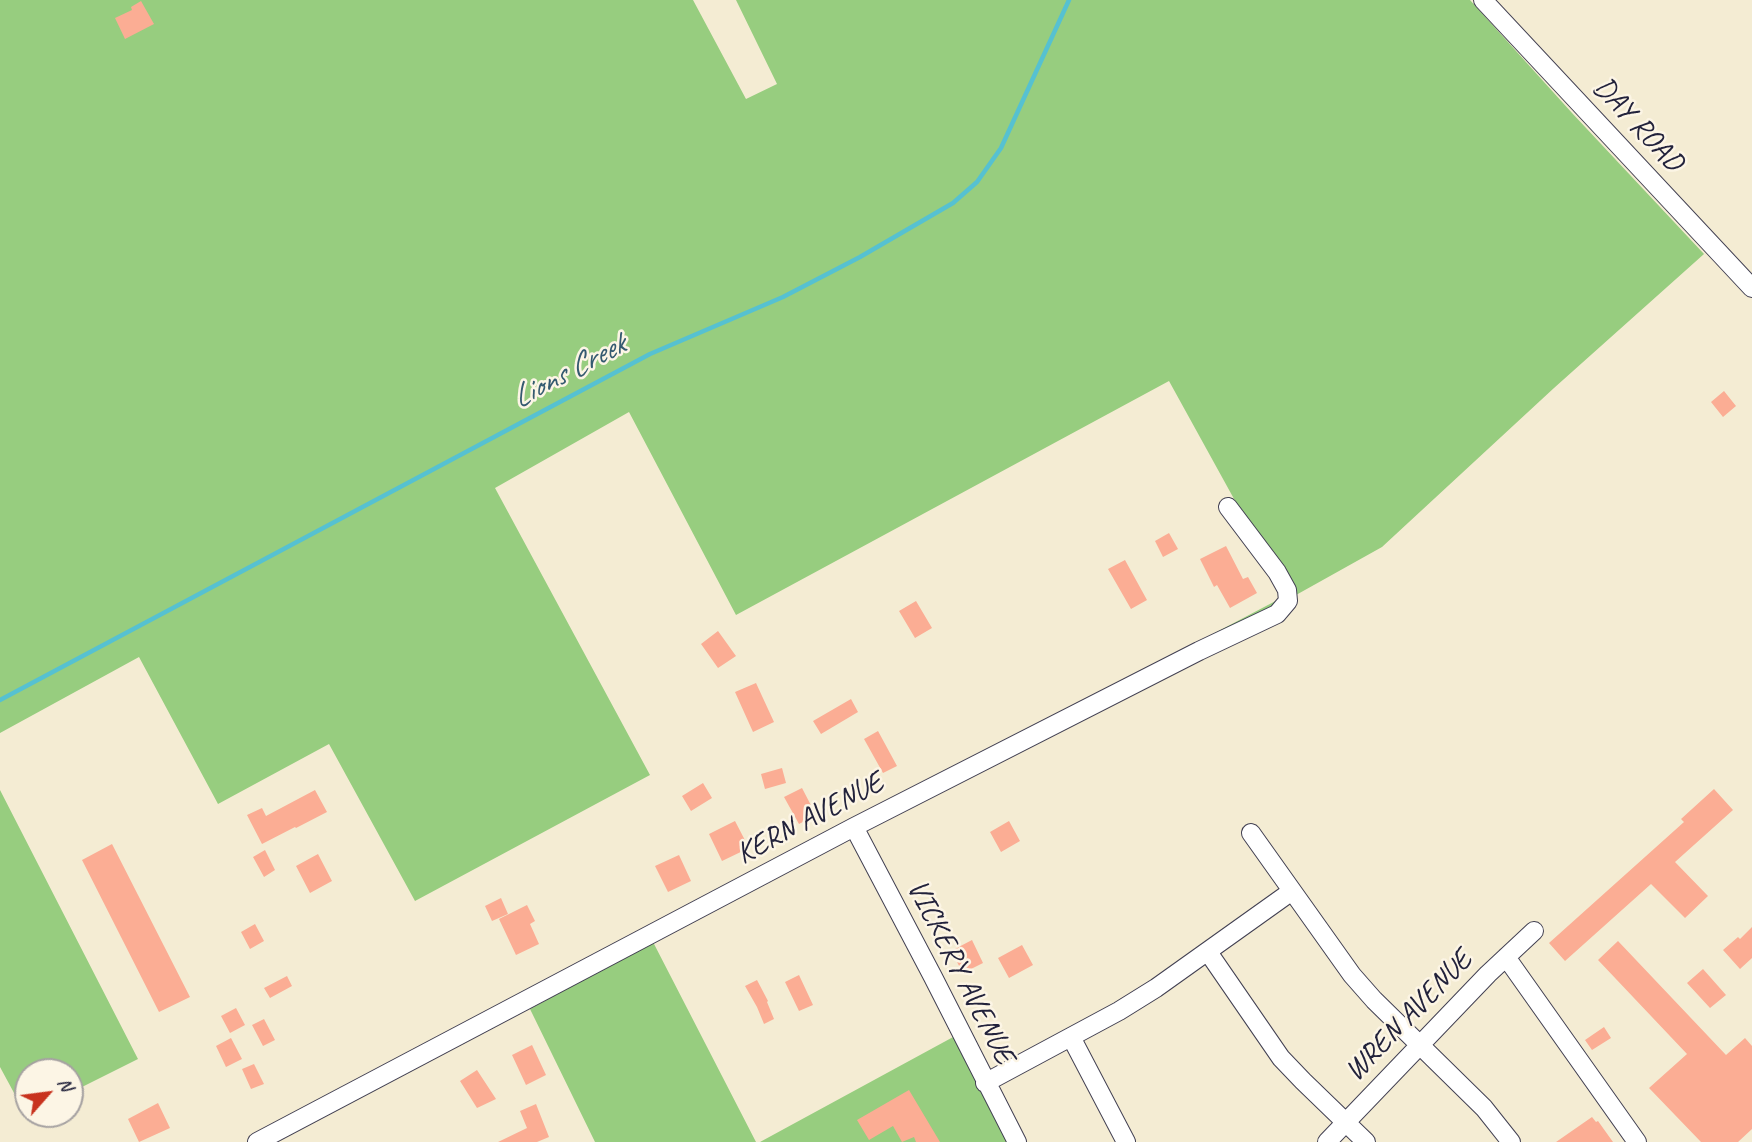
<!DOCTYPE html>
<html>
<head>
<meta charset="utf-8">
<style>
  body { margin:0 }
  #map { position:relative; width:1752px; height:1142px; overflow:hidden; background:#f4ecd3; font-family:Caveat,sans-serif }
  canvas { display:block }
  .north { position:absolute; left:14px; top:1058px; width:70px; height:70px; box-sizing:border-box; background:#fcf5e5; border:2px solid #a5a1a1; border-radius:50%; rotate:62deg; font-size:19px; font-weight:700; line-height:28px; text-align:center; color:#22223b }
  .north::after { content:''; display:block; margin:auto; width:24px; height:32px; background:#c8321e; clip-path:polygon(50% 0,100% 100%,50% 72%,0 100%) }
</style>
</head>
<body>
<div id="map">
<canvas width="1752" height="1142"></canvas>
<div class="north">N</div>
</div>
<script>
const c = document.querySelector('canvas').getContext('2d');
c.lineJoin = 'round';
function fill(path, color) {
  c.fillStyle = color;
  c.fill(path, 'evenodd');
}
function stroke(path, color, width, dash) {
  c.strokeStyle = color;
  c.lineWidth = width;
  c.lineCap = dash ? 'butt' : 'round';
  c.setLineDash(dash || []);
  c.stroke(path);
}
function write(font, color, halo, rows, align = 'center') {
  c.font = font + ' Caveat,sans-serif';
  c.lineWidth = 5;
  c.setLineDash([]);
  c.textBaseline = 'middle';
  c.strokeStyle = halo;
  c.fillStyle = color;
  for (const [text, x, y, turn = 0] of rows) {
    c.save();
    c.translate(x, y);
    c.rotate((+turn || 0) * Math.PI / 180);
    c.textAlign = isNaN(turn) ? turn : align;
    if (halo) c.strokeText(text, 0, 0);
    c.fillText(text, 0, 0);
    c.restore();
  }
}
fill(new Path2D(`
  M 0,0 L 693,0 L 746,99 L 777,84 L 736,0 L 1470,0 L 1572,113 L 1704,254 L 1554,388 L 1382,547 L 1219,638 L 851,824 L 1287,595 L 1169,381 L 736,615 L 629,412 L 495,488 L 650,775 L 415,901 L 329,744 L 218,804 L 139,657 L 0,733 Z
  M 0,790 L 138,1059 L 70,1093 L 70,1072 L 28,1072 L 28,1114 L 26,1115 L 0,1067 Z
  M 653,942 L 756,1142 L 595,1142 L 530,1009 Z
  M 955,1036 L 1011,1142 L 760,1142 Z`), '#97cd7f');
stroke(new Path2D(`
  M 0,700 L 650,354 L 783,297 L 860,257 L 953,203 L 977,182 L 1001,148 L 1069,0`), '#56c1d1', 4.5);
fill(new Path2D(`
  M 141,1 L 154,24 L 125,39 L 115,18 L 132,10 L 131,7 Z
  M 1724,391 L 1736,406 L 1723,417 L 1711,402 Z
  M 1169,533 L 1178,549 L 1163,557 L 1155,541 Z
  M 1226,546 L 1243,579 L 1248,577 L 1257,593 L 1230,608 L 1217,585 L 1214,587 L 1200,559 Z
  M 1125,560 L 1147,600 L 1131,609 L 1108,569 Z
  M 916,601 L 932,628 L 915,638 L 899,611 Z
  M 718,631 L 736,656 L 718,668 L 701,644 Z
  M 756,683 L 774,722 L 753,732 L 735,692 Z
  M 851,699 L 858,712 L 821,734 L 813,721 Z
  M 878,731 L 897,766 L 883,773 L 864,739 Z
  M 782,768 L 786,783 L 765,789 L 761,774 Z
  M 703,783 L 712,798 L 691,811 L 682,796 Z
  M 802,788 L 816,815 L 799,824 L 784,797 Z
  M 1714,789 L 1733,810 L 1675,862 L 1708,896 L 1685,918 L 1651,884 L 1565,961 L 1549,943 L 1684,822 L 1681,819 Z
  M 315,790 L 327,812 L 296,828 L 295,827 L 262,844 L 247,815 L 262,808 L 266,816 Z
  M 735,821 L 749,848 L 722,861 L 709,834 Z
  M 1009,821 L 1020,841 L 1001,852 L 990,832 Z
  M 112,844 L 190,997 L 159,1012 L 82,860 Z
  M 265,850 L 275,870 L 264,877 L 253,857 Z
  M 318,854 L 332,881 L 310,893 L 296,866 Z
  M 679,855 L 691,881 L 668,892 L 655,866 Z
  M 501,898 L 508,914 L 492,921 L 485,906 Z
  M 527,905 L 535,921 L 530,924 L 539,944 L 516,955 L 499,919 Z
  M 255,924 L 264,941 L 250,949 L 241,932 Z
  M 1752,927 L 1752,958 L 1740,969 L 1723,950 L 1738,937 L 1740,939 Z
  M 972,940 L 983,963 L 963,973 L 951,951 Z
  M 1618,941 L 1726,1055 L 1745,1038 L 1752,1046 L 1752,1129 L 1738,1142 L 1701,1142 L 1649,1088 L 1687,1054 L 1598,960 Z
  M 1022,945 L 1033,965 L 1009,978 L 998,958 Z
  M 1703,969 L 1726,995 L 1710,1008 L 1687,983 Z
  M 799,975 L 813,1005 L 799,1011 L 785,982 Z
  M 287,976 L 292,986 L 270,998 L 264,988 Z
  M 757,980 L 768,1001 L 767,1002 L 774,1019 L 764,1024 L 757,1007 L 745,986 Z
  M 236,1008 L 245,1025 L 230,1033 L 221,1016 Z
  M 264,1019 L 275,1040 L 263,1046 L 252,1025 Z
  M 1604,1027 L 1611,1038 L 1592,1050 L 1585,1040 Z
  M 231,1038 L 242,1059 L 226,1067 L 216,1046 Z
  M 532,1045 L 546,1075 L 526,1085 L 512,1055 Z
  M 254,1064 L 264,1084 L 251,1089 L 242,1069 Z
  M 477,1070 L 496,1099 L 477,1108 L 460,1081 Z
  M 909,1090 L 940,1142 L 916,1142 L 914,1137 L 902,1142 L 893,1126 L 869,1140 L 857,1120 Z
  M 158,1103 L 170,1128 L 139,1142 L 128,1119 Z
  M 536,1104 L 549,1137 L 537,1142 L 498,1142 L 527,1128 L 520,1111 Z
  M 1592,1117 L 1596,1122 L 1598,1121 L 1613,1142 L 1556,1142 Z`), '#fbad94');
const minor = new Path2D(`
  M 1483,0 L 1752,288
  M 854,827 L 933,977 L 1017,1142
  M 1251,833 L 1352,975 L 1374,1000 L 1484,1108 L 1511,1142
  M 1208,952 L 1281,1058 L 1303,1081 L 1366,1142
  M 1506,957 L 1637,1142
  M 1071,1037 L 1126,1142
  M 985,1083 L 1119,1011 L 1156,988 L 1292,891
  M 257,1142 L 854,827 L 1199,651 L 1277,614 L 1288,601 L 1287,590 L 1277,572 L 1228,507
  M 1327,1142 L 1488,974 L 1534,931`);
stroke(minor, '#424052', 20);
stroke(minor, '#fff', 18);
write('30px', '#22223b', '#fcf5e5', [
  ["DAY ROAD",1638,125,47],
  ["KERN AVENUE",810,819,-28],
  ["VICKERY AVENUE",960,972,63],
  ["WREN AVENUE",1409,1016,-46]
]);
write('italic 32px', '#345a70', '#fcf5e5', [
  ["Lions Creek",569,372,-28]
]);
</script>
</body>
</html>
